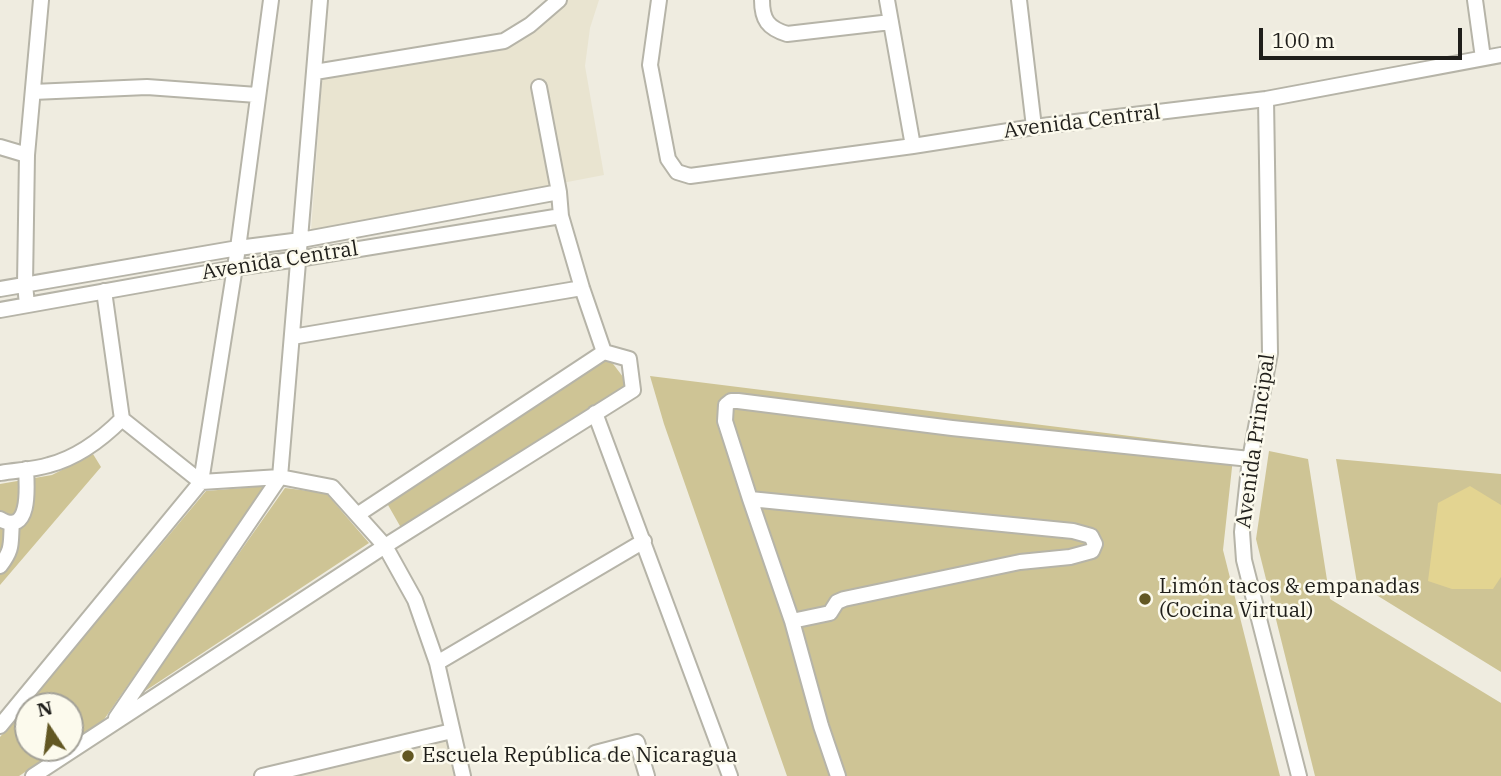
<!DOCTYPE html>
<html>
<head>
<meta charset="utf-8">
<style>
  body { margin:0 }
  #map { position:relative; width:1501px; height:776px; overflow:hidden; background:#efece0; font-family:"IBM Plex Serif",serif }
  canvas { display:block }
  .north { position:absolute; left:14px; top:692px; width:70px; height:70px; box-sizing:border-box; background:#fcfaed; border:2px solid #a4a299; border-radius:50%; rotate:347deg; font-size:19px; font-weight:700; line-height:28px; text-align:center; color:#1f1e1a }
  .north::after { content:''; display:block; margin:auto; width:24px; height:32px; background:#625723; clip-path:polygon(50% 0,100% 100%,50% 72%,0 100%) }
  .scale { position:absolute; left:1259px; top:28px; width:203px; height:32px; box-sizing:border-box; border:4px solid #1f1e1a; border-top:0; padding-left:9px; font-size:21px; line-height:24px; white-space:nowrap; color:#1f1e1a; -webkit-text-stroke:5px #fcfaed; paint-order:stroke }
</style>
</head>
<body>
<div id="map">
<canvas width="1501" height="776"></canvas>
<div class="north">N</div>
<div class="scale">100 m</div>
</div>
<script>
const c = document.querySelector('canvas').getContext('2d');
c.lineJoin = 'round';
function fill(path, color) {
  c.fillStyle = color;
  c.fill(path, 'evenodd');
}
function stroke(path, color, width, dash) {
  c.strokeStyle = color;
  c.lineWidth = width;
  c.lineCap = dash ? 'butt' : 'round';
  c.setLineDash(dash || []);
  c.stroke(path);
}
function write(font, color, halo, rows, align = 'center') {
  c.font = font + ' "IBM Plex Serif",serif';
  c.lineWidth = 5;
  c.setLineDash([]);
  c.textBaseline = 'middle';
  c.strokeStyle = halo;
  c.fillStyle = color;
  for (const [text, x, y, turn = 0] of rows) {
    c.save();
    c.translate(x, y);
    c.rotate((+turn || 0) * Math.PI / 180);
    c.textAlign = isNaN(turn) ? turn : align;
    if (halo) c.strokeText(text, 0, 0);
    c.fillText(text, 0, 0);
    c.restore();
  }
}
fill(new Path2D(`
  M 567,0 L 599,0 L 590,28 L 585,66 L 604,175 L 311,231 L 322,79 L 505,49 L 566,5 Z
  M 452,731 L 463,776 L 289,776 Z`), '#e9e4d0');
fill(new Path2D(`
  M 604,352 L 633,390 L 404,533 L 388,505 L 382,498 Z
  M 650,376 L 1234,449 L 1223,550 L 1280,776 L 787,776 L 664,424 Z
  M 1269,451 L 1308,459 L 1330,599 L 1501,703 L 1501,776 L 1315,776 L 1256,539 Z
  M 93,454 L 101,467 L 0,585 L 0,484 L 52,475 Z
  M 1336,459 L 1501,474 L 1501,672 L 1357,583 Z
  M 266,486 L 103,721 L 70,743 L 70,706 L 28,706 L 28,748 L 62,748 L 19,776 L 0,776 L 0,737 L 206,491 Z
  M 285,488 L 326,493 L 369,543 L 139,695 Z`), '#cec495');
fill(new Path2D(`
  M 1470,486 L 1501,505 L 1501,577 L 1493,589 L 1452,589 L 1428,581 L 1438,503 Z`), '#e3d491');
const minor = new Path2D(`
  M 659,0 L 650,65 L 668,159 L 677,172 L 690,176 L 913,146 L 1034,127 L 1266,99 L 1501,55
  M 762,0 C 762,20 768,28 787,34 L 891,22
  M 887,0 L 913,146
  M 1019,0 L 1034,127
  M 1475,0 L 1483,58
  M 315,72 L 504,41 L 530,25 L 559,0
  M 539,87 L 559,192 L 561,216 L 582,288 L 604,352
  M 33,92 L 147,87 L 257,95
  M 1266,99 L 1270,353 L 1250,459 L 1242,532 L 1244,560 L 1299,776
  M 0,147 L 27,155
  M 0,289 L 238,248 L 301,240 L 559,192
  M 104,291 L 122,419 L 201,482 L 280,477 L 332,487 L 385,546 L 415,600 L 437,663 L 463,776
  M 27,305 L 25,284 L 27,155 L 41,0
  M 0,310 L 235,268 L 298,259 L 561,216
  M 292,337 L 582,288
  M 595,413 L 730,776
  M 0,473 C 16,470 33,470 49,465 C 76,458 102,439 122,419
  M 750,499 L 1073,531 L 1091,536 L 1095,544 L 1092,551 L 1070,557 L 1020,562 L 844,599 L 837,602 L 830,613 L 792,621 L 821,726 L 838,776
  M 0,519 C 31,537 27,486 26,469
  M 0,566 C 14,548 10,543 12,523
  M 792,621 L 750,499 L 725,421 L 726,405 L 731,401 L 738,401 L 952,428 L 1250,459
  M 437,663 L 644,541
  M 116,718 L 280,477 L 320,0
  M 0,726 L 201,482 L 238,248 L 271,0
  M 595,753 L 637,742 L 647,776
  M 33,776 L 385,546 L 633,390 L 629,359 L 604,352 L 357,515
  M 262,776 L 452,731`);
stroke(minor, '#b6b4a8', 18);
stroke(minor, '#fff', 14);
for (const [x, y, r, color] of [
  [1145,599,7,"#625723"],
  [408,756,7,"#625723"]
]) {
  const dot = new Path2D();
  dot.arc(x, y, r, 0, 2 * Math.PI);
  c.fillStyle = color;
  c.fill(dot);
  stroke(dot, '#fcfaed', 2.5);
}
write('21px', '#1f1e1a', '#fcfaed', [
  ["Avenida Central",1082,122,-7],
  ["Avenida Central",280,261,-9],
  ["Avenida Principal",1256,441,-82]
]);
write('21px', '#1f1e1a', '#fcfaed', [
  ["Limón tacos & empanadas",1159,587],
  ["(Cocina Virtual)",1159,611],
  ["Escuela República de Nicaragua",422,756]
], 'left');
</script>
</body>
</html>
